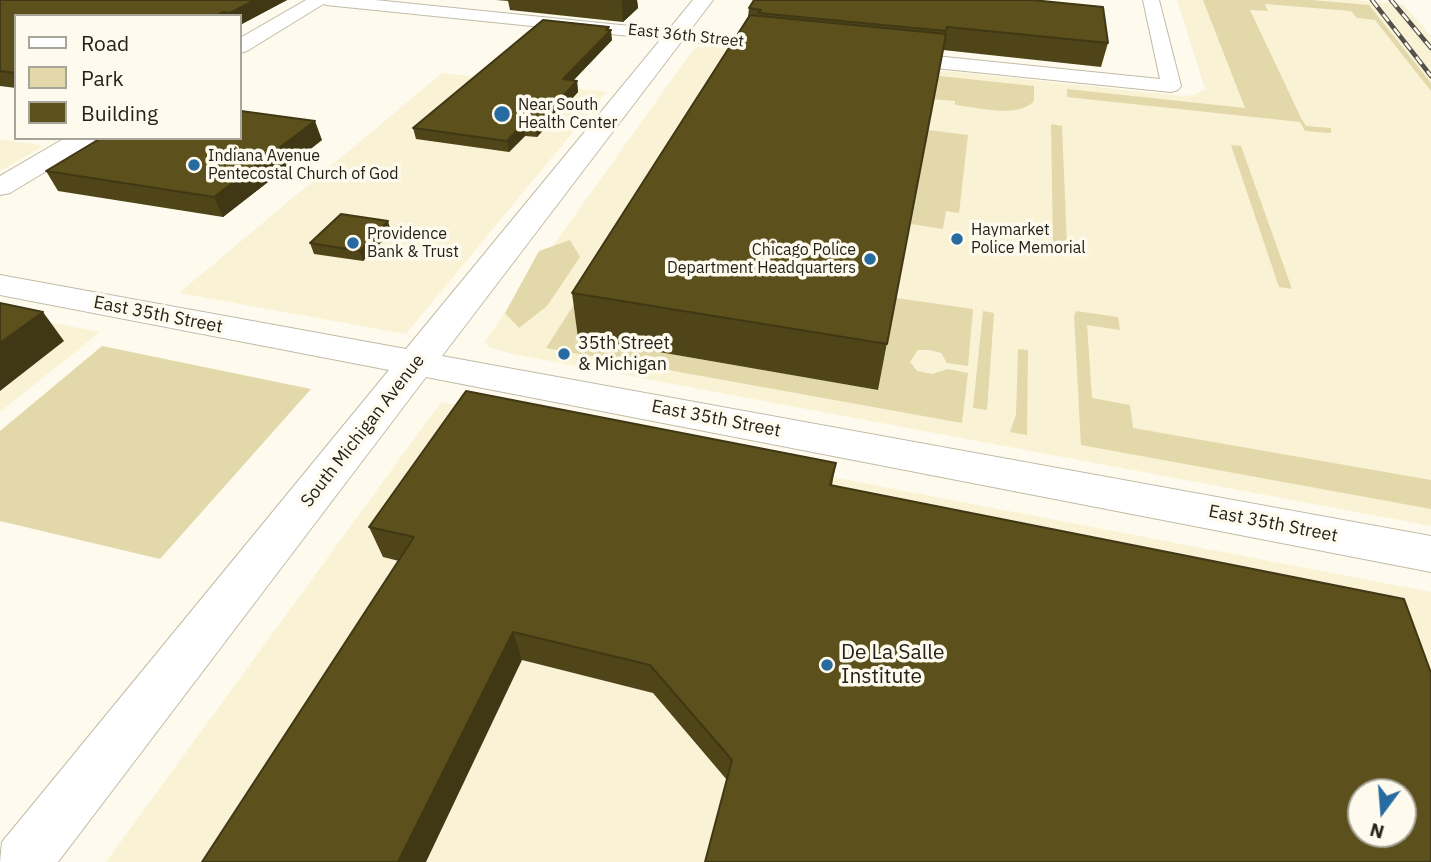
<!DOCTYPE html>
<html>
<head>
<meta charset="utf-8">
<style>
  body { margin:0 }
  #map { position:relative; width:1431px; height:862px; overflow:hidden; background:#fefbee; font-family:"IBM Plex Sans",sans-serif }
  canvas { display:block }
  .legend { position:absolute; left:14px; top:14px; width:228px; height:126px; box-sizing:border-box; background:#fefbee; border:2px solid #a7a49a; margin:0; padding:9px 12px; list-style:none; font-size:21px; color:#24221b }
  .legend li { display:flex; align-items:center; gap:14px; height:35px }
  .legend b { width:35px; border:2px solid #a7a49a }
  .north { position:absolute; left:1347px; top:778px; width:70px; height:70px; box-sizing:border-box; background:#fefbee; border:2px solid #a7a49a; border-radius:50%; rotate:196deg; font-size:19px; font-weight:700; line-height:28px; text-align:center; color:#24221b }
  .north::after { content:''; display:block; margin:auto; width:24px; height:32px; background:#276ba0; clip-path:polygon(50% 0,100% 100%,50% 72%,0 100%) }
</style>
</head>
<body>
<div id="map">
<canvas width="1431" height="862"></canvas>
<ul class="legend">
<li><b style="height:9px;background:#fff"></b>Road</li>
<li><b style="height:19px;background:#e3d8aa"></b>Park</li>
<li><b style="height:19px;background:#5c501c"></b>Building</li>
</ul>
<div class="north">N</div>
</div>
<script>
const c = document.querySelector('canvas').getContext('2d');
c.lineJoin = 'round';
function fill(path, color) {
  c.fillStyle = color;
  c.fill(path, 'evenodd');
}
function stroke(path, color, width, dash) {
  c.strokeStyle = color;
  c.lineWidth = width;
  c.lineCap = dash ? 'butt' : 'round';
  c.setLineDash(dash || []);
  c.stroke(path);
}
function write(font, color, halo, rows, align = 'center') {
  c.font = font + ' "IBM Plex Sans",sans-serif';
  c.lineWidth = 7;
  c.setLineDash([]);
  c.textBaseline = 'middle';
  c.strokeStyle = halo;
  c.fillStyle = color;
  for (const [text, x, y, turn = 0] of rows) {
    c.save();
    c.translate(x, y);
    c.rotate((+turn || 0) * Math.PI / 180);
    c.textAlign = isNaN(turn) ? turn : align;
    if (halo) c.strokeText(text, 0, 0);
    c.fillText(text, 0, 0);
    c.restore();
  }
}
fill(new Path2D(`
  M 1177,0 L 1354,0 L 1403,4 L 1431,36 L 1431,526 L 513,354 L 488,347 L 485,341 L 695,47 L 720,47 L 1182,96 L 1194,95 L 1205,89 Z
  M 442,73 L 606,92 L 406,334 L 179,293 Z
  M 0,139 L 39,145 L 44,146 L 0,171 Z
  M 0,313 L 100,332 L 0,412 Z
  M 441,402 L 1431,592 L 1431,862 L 106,862 ZM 1361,792 L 1403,792 L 1403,834 L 1361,834 Z`), '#f9f2d5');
fill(new Path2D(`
  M 1203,0 L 1311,0 L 1369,5 L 1431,83 L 1431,91 L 1375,20 L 1357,18 L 1351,11 L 1265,4 L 1268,11 L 1250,10 L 1301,118 L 1306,126 L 1331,128 L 1331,133 L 1305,131 L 1300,122 L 1067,97 L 1067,89 L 1245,108 Z
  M 732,54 L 1034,86 L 1034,101 C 1017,119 977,107 955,105 L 955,101 L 918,98 Z
  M 1051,124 L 1062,126 L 1067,246 L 1053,244 Z
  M 928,130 L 968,135 L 959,213 L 946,211 L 943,229 L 911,224 Z
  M 1231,145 L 1241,146 L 1292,289 L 1279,287 Z
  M 570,240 L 580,257 L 547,306 L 519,328 L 505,313 L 539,251 Z
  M 609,250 L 579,338 L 878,390 L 896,298 L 973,309 L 968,366 L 947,363 L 941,353 L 930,350 L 918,350 L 910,362 L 917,371 L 932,374 L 948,369 L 968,373 L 962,423 L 546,348 Z
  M 983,311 L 994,313 L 987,410 L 973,408 Z
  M 1076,311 L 1118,317 L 1120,330 L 1087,325 L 1092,398 L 1130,405 L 1133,428 L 1431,480 L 1431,509 L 1081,445 L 1074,316 Z
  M 102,346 L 311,389 L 160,559 L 0,521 L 0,431 Z
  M 1018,349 L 1028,350 L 1027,435 L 1010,432 L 1016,415 Z`), '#e3d8aa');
const street = new Path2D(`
  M 318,0 L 375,0 L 777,41 L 786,46 L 777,51 L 326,5 Z
  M 1143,0 L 1159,0 L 1181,86 L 1178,90 L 1171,92 L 896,64 L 887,58 L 896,52 L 1160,79 Z`);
const secondary = new Path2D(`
  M 306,0 L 330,0 L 247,51 L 240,53 L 240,38 Z
  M 693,0 L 713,0 L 442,356 L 1431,536 L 1431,572 L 426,377 L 58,862 L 0,862 L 2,842 L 389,370 L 0,295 L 0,275 L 406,349 Z
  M 65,138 L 96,138 L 93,143 L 10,193 L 0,195 L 0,176 Z`);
stroke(street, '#c1bca7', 2);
stroke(secondary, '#c1bca7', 2);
fill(street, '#fff');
fill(secondary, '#fff');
const rail = new Path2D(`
  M 1372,0 L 1431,76
  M 1391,0 L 1431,48`);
stroke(rail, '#535149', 4.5);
stroke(rail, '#fefbee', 2.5, [9]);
fill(new Path2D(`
  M 0,0 L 287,0 L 240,25 L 240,16 L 16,16 L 16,88 L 0,86 Z
  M 496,0 L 637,0 L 638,8 L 623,22 L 510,10 L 508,1 Z
  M 1032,1 L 1108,43 L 1101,67 L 943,50 L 878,390 L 578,338 L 572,293 L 748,17 L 749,8 Z
  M 609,30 L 612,40 L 573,81 L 577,81 L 578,92 L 537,137 L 525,136 L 509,152 L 416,139 L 413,128 Z
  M 322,140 L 223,217 L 58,191 L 46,171 Z
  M 391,232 L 363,261 L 314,254 L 310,243 Z
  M 836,463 L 832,485 L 727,780 L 653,693 L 522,660 L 399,561 L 383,557 L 369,527 Z`), '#4f4518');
fill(new Path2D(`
  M 255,0 L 287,0 L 240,25 L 240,16 L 231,16 L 230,13 Z
  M 622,0 L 637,0 L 638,8 L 623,22 Z
  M 609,27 L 609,32 L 611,30 L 612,40 L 564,90 L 563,79 Z
  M 577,81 L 578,92 L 537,137 L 535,126 Z
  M 315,121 L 322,140 L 223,217 L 214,197 Z
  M 523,124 L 525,136 L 509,152 L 507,141 Z
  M 388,221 L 391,232 L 363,261 L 360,251 Z
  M 43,312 L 64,341 L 0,391 L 0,343 Z
  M 513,632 L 522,660 L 426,862 L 398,862 Z`), '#403814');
const building = new Path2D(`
  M 0,0 L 255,0 L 230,13 L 224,12 L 216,16 L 16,16 L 16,73 L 0,71 Z
  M 754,0 L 1032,0 L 1103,7 L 1108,43 L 947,27 L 946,31 L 758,13 L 761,10 L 749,8 Z
  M 750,15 L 946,34 L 887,344 L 572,293 Z
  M 543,20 L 609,27 L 606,30 L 611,30 L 563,79 L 577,81 L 535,126 L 523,124 L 507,141 L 413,128 Z
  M 241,111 L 315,121 L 214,197 L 46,171 L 101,138 L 240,138 L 240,112 Z
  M 341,214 L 388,221 L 360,251 L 310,243 Z
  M 0,303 L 43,312 L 0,343 Z
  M 466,391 L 836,463 L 830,485 L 1404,599 L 1431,673 L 1431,862 L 705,862 L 732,760 L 650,665 L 513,632 L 398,862 L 202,862 L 414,537 L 369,527 ZM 1361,792 L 1403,792 L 1403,834 L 1361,834 Z`);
fill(building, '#5c501c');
stroke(building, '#403814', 2);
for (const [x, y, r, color] of [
  [502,114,9,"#276ba0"],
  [194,165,7,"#276ba0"],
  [957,239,7,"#276ba0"],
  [353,243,7,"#276ba0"],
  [870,259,7,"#276ba0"],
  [564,354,7,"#276ba0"],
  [827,665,7,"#276ba0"]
]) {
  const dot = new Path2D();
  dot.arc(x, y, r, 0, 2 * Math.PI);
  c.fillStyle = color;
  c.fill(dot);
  stroke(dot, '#fefbee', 2.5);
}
write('16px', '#24221b', '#fefbee', [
  ["East 36th Street",686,36,6]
]);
write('16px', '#24221b', '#fefbee', [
  ["Near South",518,105],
  ["Health Center",518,123],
  ["Indiana Avenue",208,156],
  ["Pentecostal Church of God",208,174],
  ["Haymarket",971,230],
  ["Police Memorial",971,248],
  ["Providence",367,234],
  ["Bank & Trust",367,252],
  ["Chicago Police",856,250,"right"],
  ["Department Headquarters",856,268,"right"]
], 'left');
write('18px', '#24221b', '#fefbee', [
  ["East 35th Street",158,315,11],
  ["East 35th Street",716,419,11],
  ["South Michigan Avenue",363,431,-52],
  ["East 35th Street",1273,524,11]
]);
write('18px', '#24221b', '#fefbee', [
  ["35th Street",578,344],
  ["& Michigan",578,365]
], 'left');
write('21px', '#24221b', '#fefbee', [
  ["De La Salle",841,653],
  ["Institute",841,677]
], 'left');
</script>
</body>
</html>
